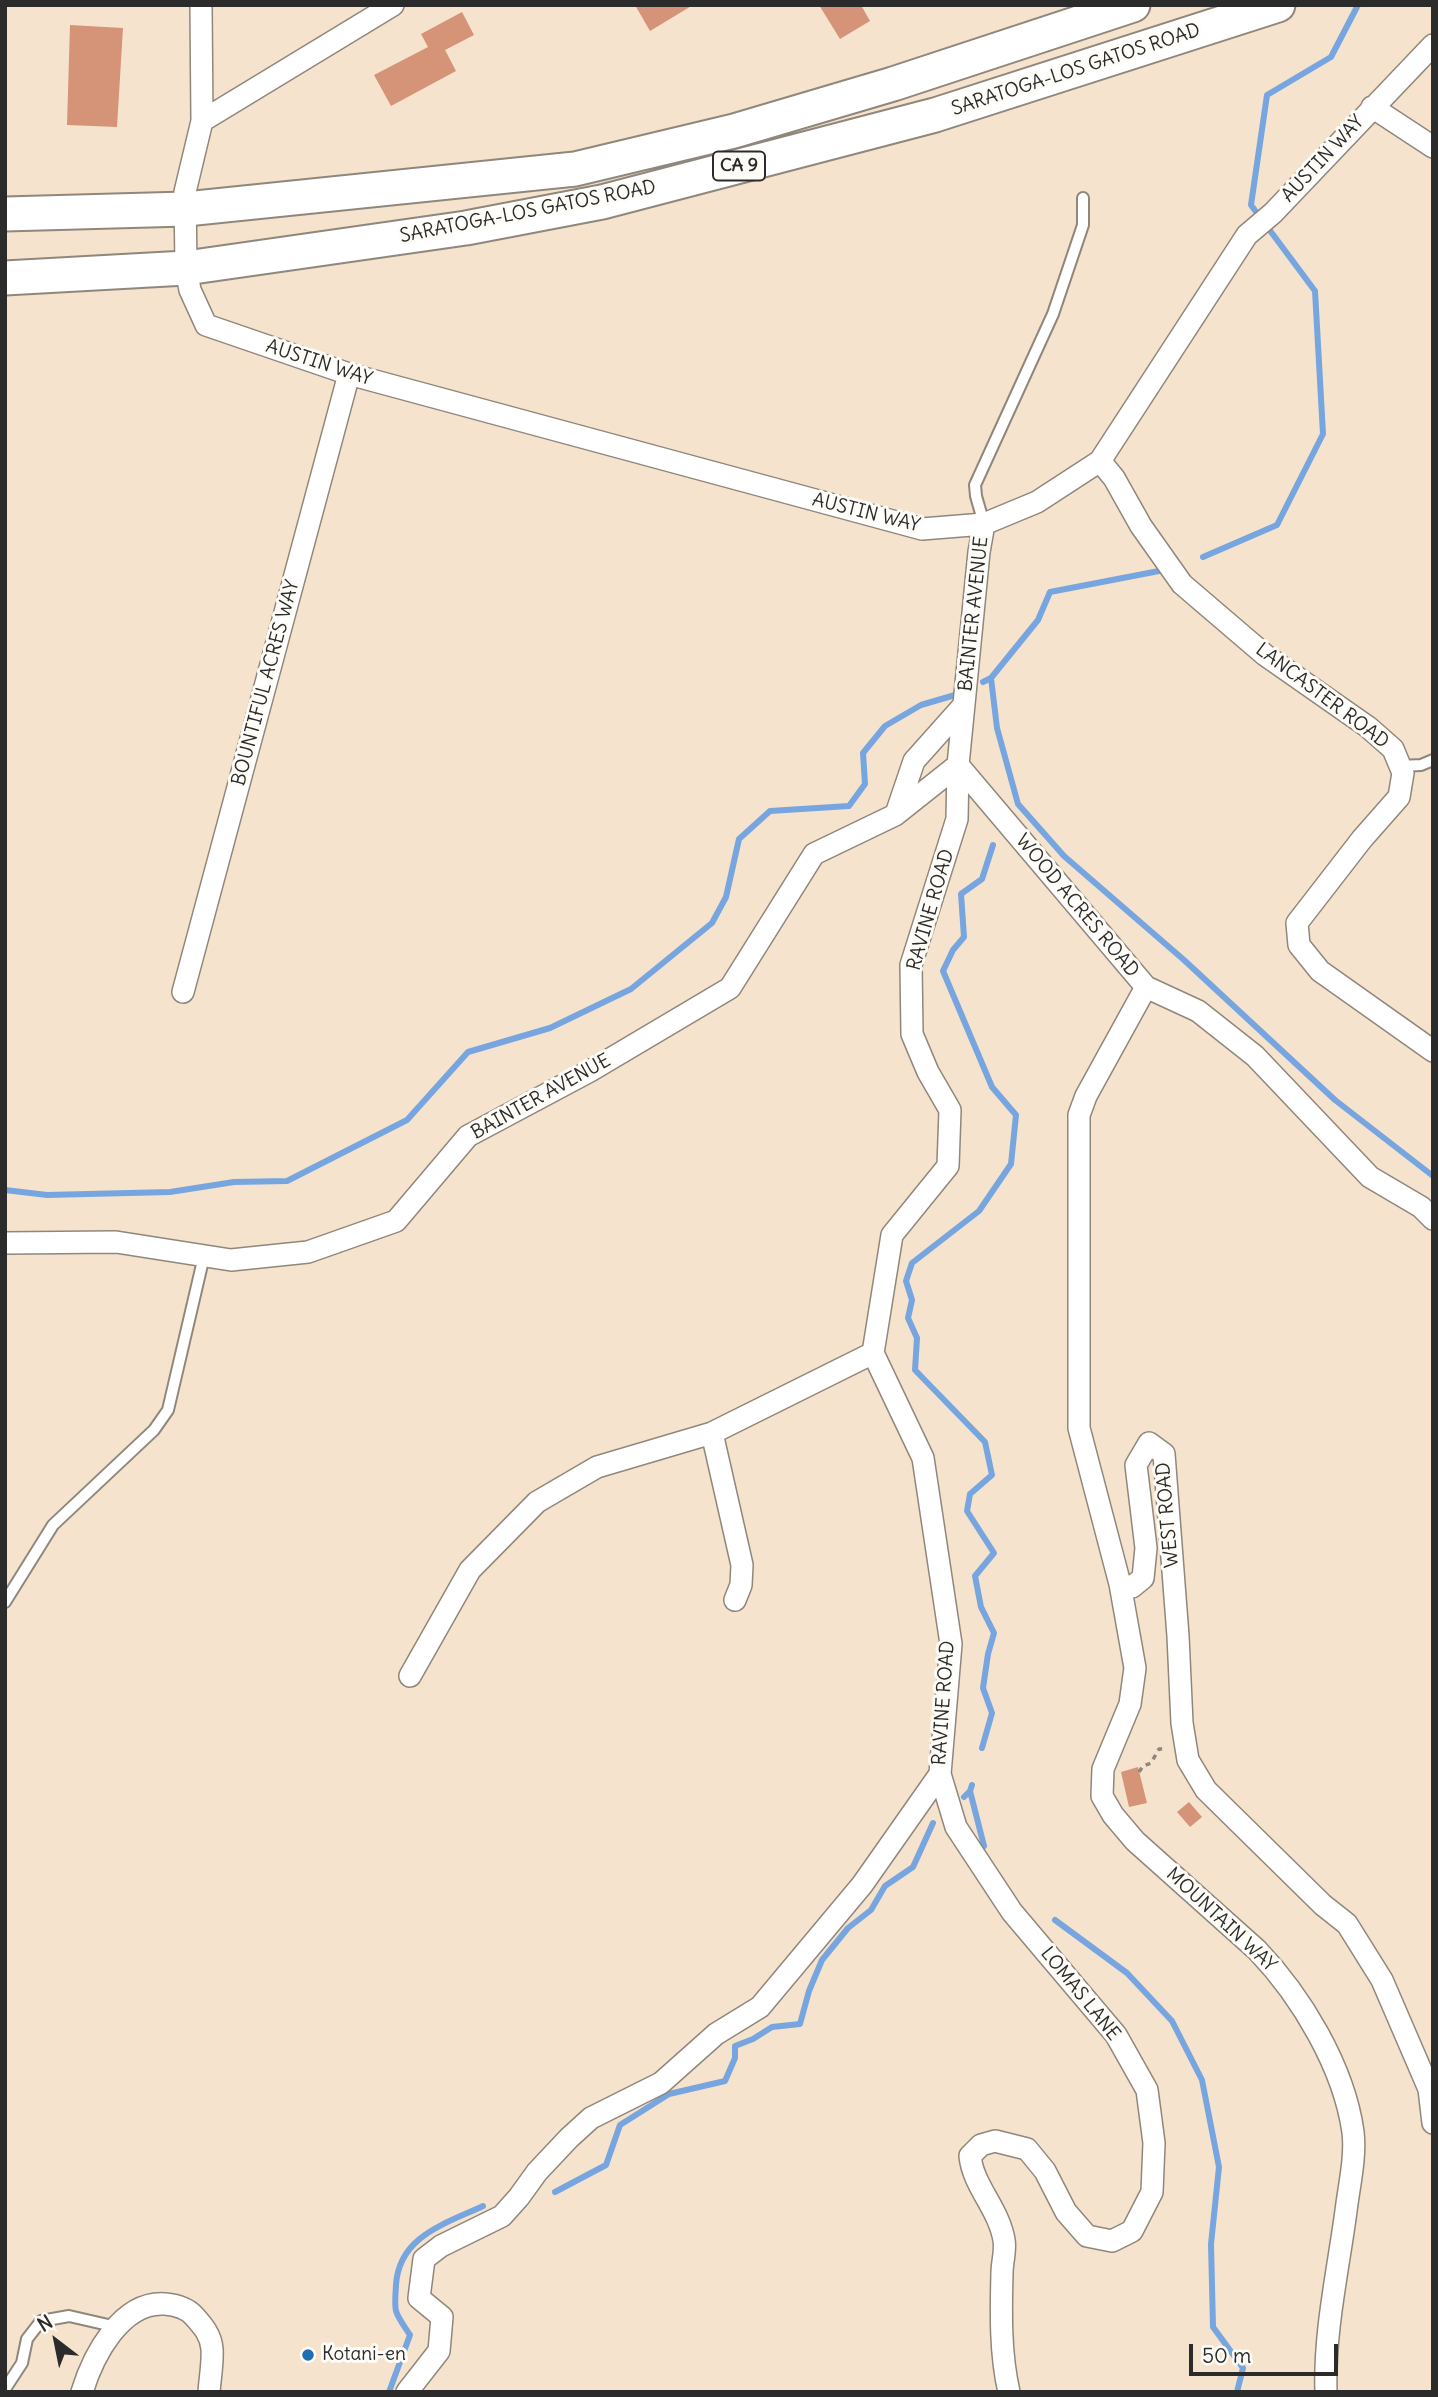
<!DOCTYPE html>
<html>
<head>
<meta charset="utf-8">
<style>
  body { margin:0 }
  #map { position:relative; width:1438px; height:2397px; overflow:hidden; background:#f6e3cd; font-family:Delius,sans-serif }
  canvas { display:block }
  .frame { position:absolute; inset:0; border:7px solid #2b2b2b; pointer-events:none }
  .north { position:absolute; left:21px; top:2306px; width:70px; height:70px; -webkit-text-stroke:5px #fdfcf7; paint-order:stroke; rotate:328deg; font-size:19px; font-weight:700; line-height:28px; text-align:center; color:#2b2b2b }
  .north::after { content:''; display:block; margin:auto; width:24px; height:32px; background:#2b2b2b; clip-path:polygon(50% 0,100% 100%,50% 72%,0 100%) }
  .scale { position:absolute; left:1189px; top:2344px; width:149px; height:32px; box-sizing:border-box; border:4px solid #2b2b2b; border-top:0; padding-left:9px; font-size:21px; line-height:24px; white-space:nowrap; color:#2b2b2b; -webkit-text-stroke:5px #fdfcf7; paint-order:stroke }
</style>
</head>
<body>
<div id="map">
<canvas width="1438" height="2397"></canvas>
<div class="frame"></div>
<div class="north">N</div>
<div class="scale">50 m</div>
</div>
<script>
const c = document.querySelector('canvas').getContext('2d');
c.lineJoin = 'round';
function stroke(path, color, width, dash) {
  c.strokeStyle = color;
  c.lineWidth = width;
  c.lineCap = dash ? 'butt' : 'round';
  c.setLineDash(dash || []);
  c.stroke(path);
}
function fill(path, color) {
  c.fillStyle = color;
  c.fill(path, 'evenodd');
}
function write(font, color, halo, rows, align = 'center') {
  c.font = font + ' Delius,sans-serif';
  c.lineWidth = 6;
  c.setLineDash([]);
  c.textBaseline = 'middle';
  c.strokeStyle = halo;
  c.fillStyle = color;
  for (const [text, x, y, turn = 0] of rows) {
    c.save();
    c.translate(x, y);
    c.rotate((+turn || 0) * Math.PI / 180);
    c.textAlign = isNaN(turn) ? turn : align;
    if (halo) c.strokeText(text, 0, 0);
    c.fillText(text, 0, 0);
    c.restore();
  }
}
stroke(new Path2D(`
  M 1203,557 L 1277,525 L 1323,434 L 1315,291 L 1251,205 L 1267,95 L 1331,57 L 1358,5
  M 991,678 L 997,728 L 1018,804 L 1064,856 L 1184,960 L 1335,1100 L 1433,1176
  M 983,682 L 991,678 L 1038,620 L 1050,592 L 1159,571
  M 5,1190 L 47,1195 L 170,1192 L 234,1182 L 287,1181 L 407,1120 L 468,1052 L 550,1028 L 631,989 L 712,923 L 726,897 L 739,839 L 770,811 L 849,806 L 865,784 L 863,753 L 885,726 L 921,705 L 955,695
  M 982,1748 L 992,1713 L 983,1688 L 988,1654 L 994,1633 L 981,1607 L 975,1576 L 994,1553 L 967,1511 L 970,1494 L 992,1475 L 985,1442 L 915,1370 L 917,1338 L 908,1318 L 912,1300 L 906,1281 L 912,1263 L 979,1211 L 1011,1164 L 1016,1115 L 992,1087 L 943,971 L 953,950 L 964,937 L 961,894 L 982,879 L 993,845
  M 970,1791 L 984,1846
  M 964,1797 L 970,1791 L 972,1785
  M 1055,1920 L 1127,1973 L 1172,2021 L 1202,2080 L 1219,2167 L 1211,2244 L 1213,2327 L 1243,2368 L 1237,2392
  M 555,2192 L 606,2165 L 620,2125 L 669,2094 L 725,2081 L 735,2058 L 735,2046 L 753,2039 L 772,2027 L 800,2024 L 809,1991 L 822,1960 L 848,1928 L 871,1910 L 885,1886 L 913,1867 L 933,1823
  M 389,2392 L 410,2335 C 394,2311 394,2314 396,2285 C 399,2236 445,2224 483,2206`), '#76a5e0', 6);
fill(new Path2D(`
  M 635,5 L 693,5 L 650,31 Z
  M 819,5 L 861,5 L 870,21 L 840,39 Z
  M 462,12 L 474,35 L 445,50 L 456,71 L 391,106 L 374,75 L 428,47 L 421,34 Z
  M 70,25 L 123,28 L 117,127 L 67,125 Z
  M 1138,1767 L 1147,1803 L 1129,1807 L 1121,1772 Z
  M 1189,1802 L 1202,1817 L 1190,1827 L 1177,1812 Z`), '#d59378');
const service = new Path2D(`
  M 984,524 L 976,496 L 975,485 L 1053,314 L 1083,225 L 1083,198
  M 1400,766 L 1421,765 L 1433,760
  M 5,1602 L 53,1525 L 154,1430 L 168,1410 L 204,1256
  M 5,2389 L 22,2363 L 27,2339 L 41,2321 L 69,2316 L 117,2327`);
const minor = new Path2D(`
  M 201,5 L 202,121 L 185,192 L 186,268 L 190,290 L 206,325 L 349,374 L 922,529 L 984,524 L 1037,502 L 1100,461 L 1247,235 L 1273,213 L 1433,45
  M 1372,107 L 1433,147
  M 202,121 L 393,5
  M 1100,461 L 1114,478 L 1141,526 L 1182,584 L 1265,655 L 1368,727 L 1393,749 L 1403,773 L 1399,797 L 1362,839 L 1297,923 L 1299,945 L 1320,971 L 1433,1051
  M 958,765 L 1146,987 L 1198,1011 L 1255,1056 L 1370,1177 L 1421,1207 L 1433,1219
  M 896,814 L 914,761 L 964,705
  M 1146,987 L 1086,1096 L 1079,1115 L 1079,1428 L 1120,1584 L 1132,1587 L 1143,1578 L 1146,1548 L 1136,1465 L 1149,1443 L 1164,1454 L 1178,1636 L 1182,1723 L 1188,1760 L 1206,1790 L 1323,1905 L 1347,1924 L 1382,1980 L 1429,2089 L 1433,2123
  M 183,992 L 349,374
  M 5,1243 L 116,1242 L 231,1260 L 308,1252 L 396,1221 L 468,1136 L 590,1071 L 730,988 L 814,854 L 895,815 L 958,765 L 979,552 L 984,524
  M 712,1433 L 742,1565 L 741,1585 L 735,1600
  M 1120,1584 L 1135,1668 L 1130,1704 L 1103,1769 L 1102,1796 L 1113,1815 L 1135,1841 L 1257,1950 C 1301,1996 1344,2067 1353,2132 C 1356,2157 1349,2186 1346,2211 C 1338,2271 1324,2332 1326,2392
  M 410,1676 L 470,1570 L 537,1502 L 597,1467 L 712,1433 L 873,1353
  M 940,1774 L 956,1827 L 1012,1912 L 1116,2035 L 1147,2090 L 1154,2143 L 1152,2192 L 1132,2231 L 1112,2241 L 1087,2236 L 1066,2212 L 1045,2171 L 1027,2149 L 995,2141 L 981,2145 L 970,2156 C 973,2186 999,2209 1004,2240 C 1006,2251 1002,2262 1002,2273 C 1001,2312 1000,2353 1009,2392
  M 82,2392 C 93,2356 121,2301 165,2304 C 176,2305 187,2308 194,2316 C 203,2326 211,2335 212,2349 C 213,2362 210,2378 209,2392
  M 407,2392 L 439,2351 L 442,2317 L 419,2298 L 424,2259 L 441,2246 L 502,2216 L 519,2197 L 537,2172 L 569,2138 L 591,2118 L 661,2083 L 716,2034 L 760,2007 L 862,1885 L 940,1774 L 951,1644 L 923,1458 L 873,1353 L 892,1235 L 948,1166 L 950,1110 L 928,1072 L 912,1034 L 911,965 L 957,819 L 958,765`);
const primary = new Path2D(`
  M 5,214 L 186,209 L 575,169 L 734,131 L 893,84 L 1133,5
  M 5,278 L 186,268 L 466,228 L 602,202 L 935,115 L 1278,5`);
stroke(service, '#90877c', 14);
stroke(minor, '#90877c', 24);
stroke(primary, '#90877c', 37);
stroke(new Path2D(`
  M 1139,1772 L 1143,1766 L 1151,1763 L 1159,1749 L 1167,1749`), '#90877c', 3.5, [5, 5]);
stroke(service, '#fff', 10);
stroke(minor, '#fff', 21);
stroke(primary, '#fff', 33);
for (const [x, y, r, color] of [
  [308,2355,7,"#1f6fb2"]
]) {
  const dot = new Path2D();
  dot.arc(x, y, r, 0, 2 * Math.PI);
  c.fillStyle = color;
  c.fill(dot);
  stroke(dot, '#fdfcf7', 2.5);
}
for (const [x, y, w] of [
  [739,166,52]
]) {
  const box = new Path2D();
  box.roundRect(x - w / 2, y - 14.5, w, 29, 5);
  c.fillStyle = '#fdfcf7';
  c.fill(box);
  stroke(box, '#2b2b2b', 2);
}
write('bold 18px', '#2b2b2b', null, [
  ["CA 9",739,166]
]);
write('19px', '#2b2b2b', '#fdfcf7', [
  ["SARATOGA-LOS GATOS ROAD",1076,70,-18],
  ["AUSTIN WAY",1323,159,-47],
  ["SARATOGA-LOS GATOS ROAD",528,212,-11],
  ["AUSTIN WAY",319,363,18],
  ["AUSTIN WAY",866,513,14],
  ["BAINTER AVENUE",974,614,-84],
  ["BOUNTIFUL ACRES WAY",266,683,-75],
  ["LANCASTER ROAD",1322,696,37],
  ["WOOD ACRES ROAD",1077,906,50],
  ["RAVINE ROAD",931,910,-74],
  ["BAINTER AVENUE",541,1097,-29],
  ["WEST ROAD",1168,1515,-95],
  ["RAVINE ROAD",944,1703,-86],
  ["MOUNTAIN WAY",1221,1920,43],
  ["LOMAS LANE",1080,1994,51]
]);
write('19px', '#2b2b2b', '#fdfcf7', [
  ["Kotani-en",322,2355]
], 'left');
</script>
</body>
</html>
